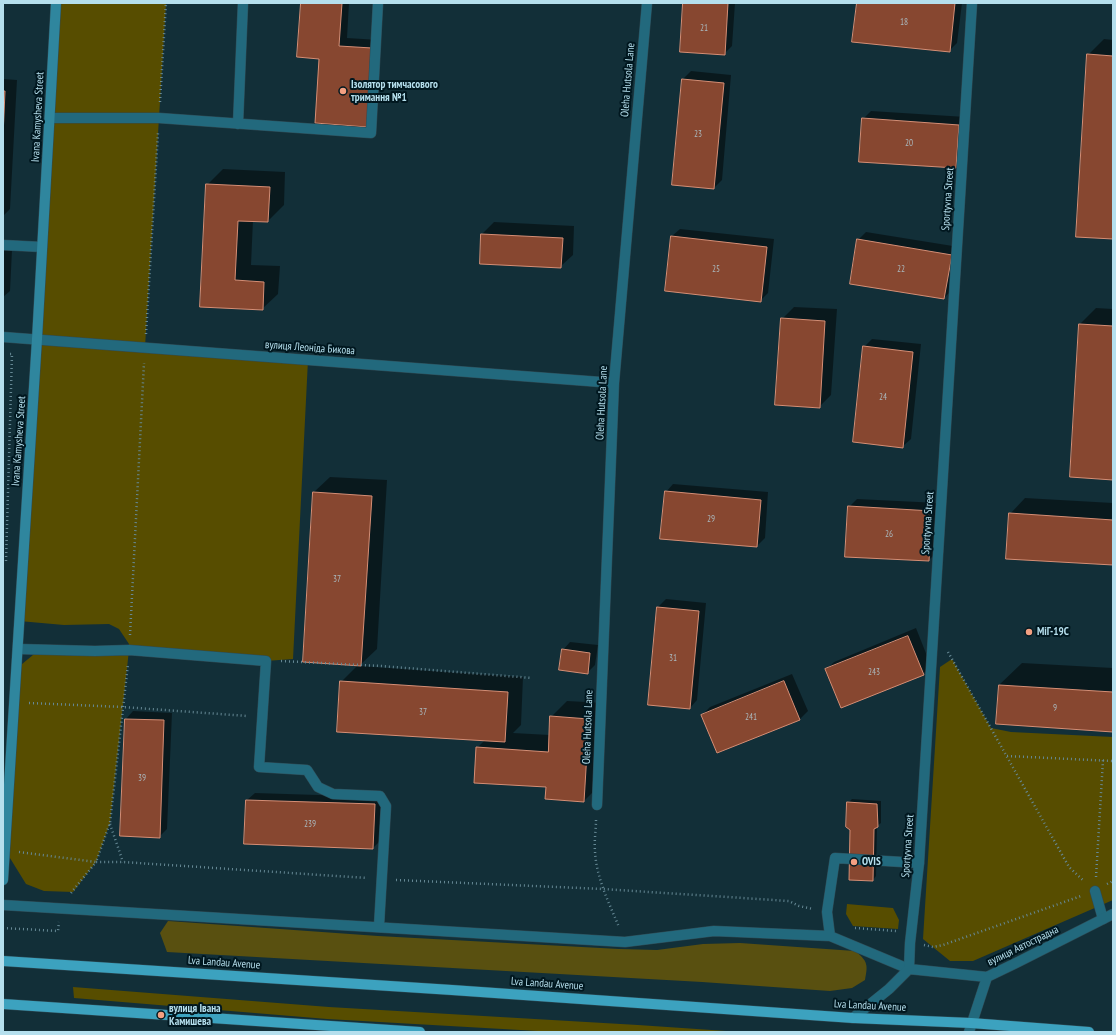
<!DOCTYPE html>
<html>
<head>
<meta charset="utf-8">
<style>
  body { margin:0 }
  #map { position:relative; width:1116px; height:1035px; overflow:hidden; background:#122f38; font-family:"PT Sans Narrow",sans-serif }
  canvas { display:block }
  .frame { position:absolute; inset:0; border:4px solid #b5dfed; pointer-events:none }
</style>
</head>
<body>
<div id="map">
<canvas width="1116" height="1035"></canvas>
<div class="frame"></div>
</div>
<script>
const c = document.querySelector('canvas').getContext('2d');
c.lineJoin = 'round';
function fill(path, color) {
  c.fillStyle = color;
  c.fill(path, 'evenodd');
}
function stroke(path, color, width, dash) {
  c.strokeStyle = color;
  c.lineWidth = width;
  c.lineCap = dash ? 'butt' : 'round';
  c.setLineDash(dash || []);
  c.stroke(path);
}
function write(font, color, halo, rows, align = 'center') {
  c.font = font + ' "PT Sans Narrow",sans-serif';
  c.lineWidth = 4;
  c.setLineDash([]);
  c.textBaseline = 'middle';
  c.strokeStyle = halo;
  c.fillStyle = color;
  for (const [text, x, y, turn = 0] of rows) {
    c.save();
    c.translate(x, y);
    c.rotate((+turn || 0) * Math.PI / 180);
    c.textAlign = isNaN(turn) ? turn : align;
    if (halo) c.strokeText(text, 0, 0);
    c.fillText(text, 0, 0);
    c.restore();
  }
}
fill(new Path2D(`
  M 56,3 L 166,3 L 145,347 L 308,360 L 293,659 L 266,661 L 129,650 L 110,823 L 96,862 L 73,892 L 44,891 L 26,884 L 5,850 L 16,669 L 39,650 L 129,650 L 129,644 L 119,629 L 109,624 L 64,625 L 19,621 Z
  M 952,659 L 991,728 L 1011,732 L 1113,737 L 1113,900 L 973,961 L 950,961 L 923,939 L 940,667 Z
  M 847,904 L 893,908 L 899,920 L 898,929 L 853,926 L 846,914 Z
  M 73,987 L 329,1007 L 638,1025 L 741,1032 L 555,1032 L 327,1019 L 74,998 Z`), '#574d00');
fill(new Path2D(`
  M 168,921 L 378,936 L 619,949 L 657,950 L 703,944 L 740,943 L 855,951 C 868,961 868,965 865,980 L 852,988 L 830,991 L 702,982 L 167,952 L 160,933 Z`), '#595010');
fill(new Path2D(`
  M 302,3 L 349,3 L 347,38 L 379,40 L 374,118 L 320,58 Z
  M 684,3 L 735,3 L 732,46 L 724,54 Z
  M 858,3 L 962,3 L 957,43 L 949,51 Z
  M 1104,39 L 1113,40 L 1113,238 L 1088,55 Z
  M 691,71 L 731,75 L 722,180 L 714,188 L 683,79 Z
  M 3,79 L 17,80 L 10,209 L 3,216 Z
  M 871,111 L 966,117 L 964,159 L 956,167 L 863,119 Z
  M 223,169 L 285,172 L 284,205 L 268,221 L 253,220 L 251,265 L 280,266 L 278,294 L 262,309 L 201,307 L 207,185 Z
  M 494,222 L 574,226 L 573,255 L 561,266 L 482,234 Z
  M 680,229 L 774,239 L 768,293 L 760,301 L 672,236 Z
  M 866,232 L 959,247 L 952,290 L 944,298 L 858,240 Z
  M 3,250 L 12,250 L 10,291 L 3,297 Z
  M 794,307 L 837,309 L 831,395 L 819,407 L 782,319 Z
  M 1096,308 L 1113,309 L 1113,479 L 1071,476 L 1080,324 Z
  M 872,339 L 921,344 L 911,439 L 903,446 L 864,347 Z
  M 330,477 L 387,480 L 377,649 L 359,666 L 523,677 L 521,725 L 513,733 L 550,735 L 551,717 L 567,701 L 605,703 L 600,785 L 584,801 L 547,786 L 477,748 L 485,740 L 341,682 L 358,665 L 314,492 Z
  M 673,484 L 768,492 L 765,538 L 757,546 L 666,492 Z
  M 1025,498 L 1113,503 L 1113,564 L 1010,514 Z
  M 857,499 L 939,503 L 937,552 L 929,560 L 849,507 Z
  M 666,599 L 706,603 L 697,700 L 690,708 L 649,704 L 658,607 Z
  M 916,628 L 931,666 L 923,674 L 826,670 L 834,662 Z
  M 570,642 L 598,645 L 595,665 L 588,672 L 563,650 Z
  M 1022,663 L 1113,668 L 1113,731 L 999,685 Z
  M 792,674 L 808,711 L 800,719 L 717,752 L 702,715 L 710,707 Z
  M 133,711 L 172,713 L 167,829 L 159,837 L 126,719 Z
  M 255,793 L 382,797 L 381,840 L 373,848 L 247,800 Z
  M 852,799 L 881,801 L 881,823 L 877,826 L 876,876 L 873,880 L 851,830 L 848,803 Z`), '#0007');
const building = new Path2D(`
  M 301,3 L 342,3 L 339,46 L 372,48 L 367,127 L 315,123 L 319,59 L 297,57 Z
  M 683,3 L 728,3 L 725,55 L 680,52 Z
  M 857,3 L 955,3 L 950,52 L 852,42 Z
  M 1087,54 L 1113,56 L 1113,239 L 1076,237 Z
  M 682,79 L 724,83 L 714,189 L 672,185 Z
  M 3,91 L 5,91 L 3,137 Z
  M 862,118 L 959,125 L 956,168 L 859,162 Z
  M 206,184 L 270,187 L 268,222 L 238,221 L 235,280 L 264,282 L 263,310 L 200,307 Z
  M 481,234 L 563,238 L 561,268 L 480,264 Z
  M 671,236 L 767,247 L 761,302 L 665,291 Z
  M 857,239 L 952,255 L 944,299 L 850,284 Z
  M 781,318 L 825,321 L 820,408 L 775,405 Z
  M 1079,324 L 1113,326 L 1113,480 L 1070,477 Z
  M 863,346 L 913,352 L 903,448 L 853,442 Z
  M 665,491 L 761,500 L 757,547 L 660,539 Z
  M 313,492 L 372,496 L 361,666 L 303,662 Z
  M 848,506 L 932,511 L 929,561 L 845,557 Z
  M 1009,513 L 1113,520 L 1113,565 L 1006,559 Z
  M 657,607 L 699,611 L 690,709 L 648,705 Z
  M 908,636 L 924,675 L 841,708 L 825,669 Z
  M 562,649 L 590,653 L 588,674 L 559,670 Z
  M 340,681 L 508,692 L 505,742 L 337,732 Z
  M 784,681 L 800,720 L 717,753 L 701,715 Z
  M 999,685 L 1113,692 L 1113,732 L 996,724 Z
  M 550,716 L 589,719 L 584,802 L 545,799 L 546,787 L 474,783 L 476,747 L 548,752 Z
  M 125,719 L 164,720 L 160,838 L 120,836 Z
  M 246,800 L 375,804 L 373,849 L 244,844 Z
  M 847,802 L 877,804 L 878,827 L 874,829 L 873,881 L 849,880 L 850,830 L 846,827 Z`);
fill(building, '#874730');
stroke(building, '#d58e75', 1);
const lane = new Path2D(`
  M 50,118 L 159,118 L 371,133 L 378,3
  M 238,124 L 243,3
  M 3,245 L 42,247
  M 18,649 L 95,651 L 129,650 L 266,661 L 259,767 L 307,770 L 318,787 L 333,794 L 380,796 L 386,806 L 379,926
  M 1095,891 L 1103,919
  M 3,905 L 625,942 L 714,931 L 830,936 L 909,969
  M 830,936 L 827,912 L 835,858 L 919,863`);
const street = new Path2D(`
  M 3,337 L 614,383
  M 597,805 L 614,383 L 647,3
  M 909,969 L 987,977
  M 853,1018 L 889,989 L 909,969 L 910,943 L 919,863 L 972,3
  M 969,1032 L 987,977 L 1016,963 L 1113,914`);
const secondary = new Path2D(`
  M 3,880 L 37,339 L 56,3`);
const primary = new Path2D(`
  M 3,961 L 452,990 L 853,1018 L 971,1023 L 1089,1032
  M 3,1004 L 420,1032`);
stroke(lane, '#2f4b55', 11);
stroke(street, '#2f4b55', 11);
stroke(secondary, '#2f4b55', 11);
stroke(primary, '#2f4b55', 11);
stroke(new Path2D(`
  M 160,102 L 166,3
  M 146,334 L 158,133
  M 6,561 L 12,354 L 9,354
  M 130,635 L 144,363
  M 948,652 L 1069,867 L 1084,881
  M 281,661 L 381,666 L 532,678
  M 29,703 L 123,707 L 247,716
  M 1007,756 L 1113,761
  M 596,820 C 596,830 594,841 595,851 C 596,877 609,903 619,927
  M 110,824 L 123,862
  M 19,852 L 96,862 L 110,823 L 128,664
  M 1096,877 L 1103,760
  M 396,880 L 603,889 L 789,901 L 799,906 L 813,909
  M 1107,884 L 1113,881
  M 71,893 L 96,862 L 123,862 L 367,878
  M 3,928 L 58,931 L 59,922
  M 855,928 L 896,931
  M 924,945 L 933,947 L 943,945 L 1081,896`), '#668995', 2.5, [1, 3]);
stroke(lane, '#22697d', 10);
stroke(street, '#22697d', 10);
stroke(secondary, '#2f869e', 10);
stroke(primary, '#3ca2bf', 10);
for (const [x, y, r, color] of [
  [343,91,4,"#f3a082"],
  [1029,632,4,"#f3a082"],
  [854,862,4,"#f3a082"],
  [161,1015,4,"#f3a082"]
]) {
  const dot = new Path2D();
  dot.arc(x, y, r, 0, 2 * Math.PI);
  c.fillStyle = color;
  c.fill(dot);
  stroke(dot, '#00171f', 1.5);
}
write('9px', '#aab9be', null, [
  ["18",904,22],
  ["21",704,28],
  ["23",698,134],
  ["20",909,143],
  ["25",716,269],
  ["22",901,269],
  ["24",883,397],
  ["29",711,519],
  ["26",889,534],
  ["37",337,579],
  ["31",673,658],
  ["243",874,672],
  ["9",1055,708],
  ["37",423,712],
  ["241",751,717],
  ["39",142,778],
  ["239",310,824]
]);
write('11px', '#b5dfed', '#00171f', [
  ["Oleha Hutsola Lane",628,80,-85],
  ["Ivana Kamysheva Street",38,117,-87],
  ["Sportyvna Street",948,199,-86],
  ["вулиця Леоніда Бикова",310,348,4],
  ["Oleha Hutsola Lane",602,403,-87],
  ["Ivana Kamysheva Street",19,441,-86],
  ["Sportyvna Street",928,523,-86],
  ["Oleha Hutsola Lane",588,727,-88],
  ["Sportyvna Street",908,846,-86],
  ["вулиця Автострадна",1023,946,-26],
  ["Lva Landau Avenue",224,963,4],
  ["Lva Landau Avenue",547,984,4],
  ["Lva Landau Avenue",870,1006,3]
]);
write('bold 11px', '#b5dfed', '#00171f', [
  ["Ізолятор тимчасового",351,85],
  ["тримання №1",351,98],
  ["МіГ-19С",1037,632],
  ["OVIS",862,862],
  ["вулиця Івана",169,1009],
  ["Камишева",169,1022]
], 'left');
</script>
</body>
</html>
